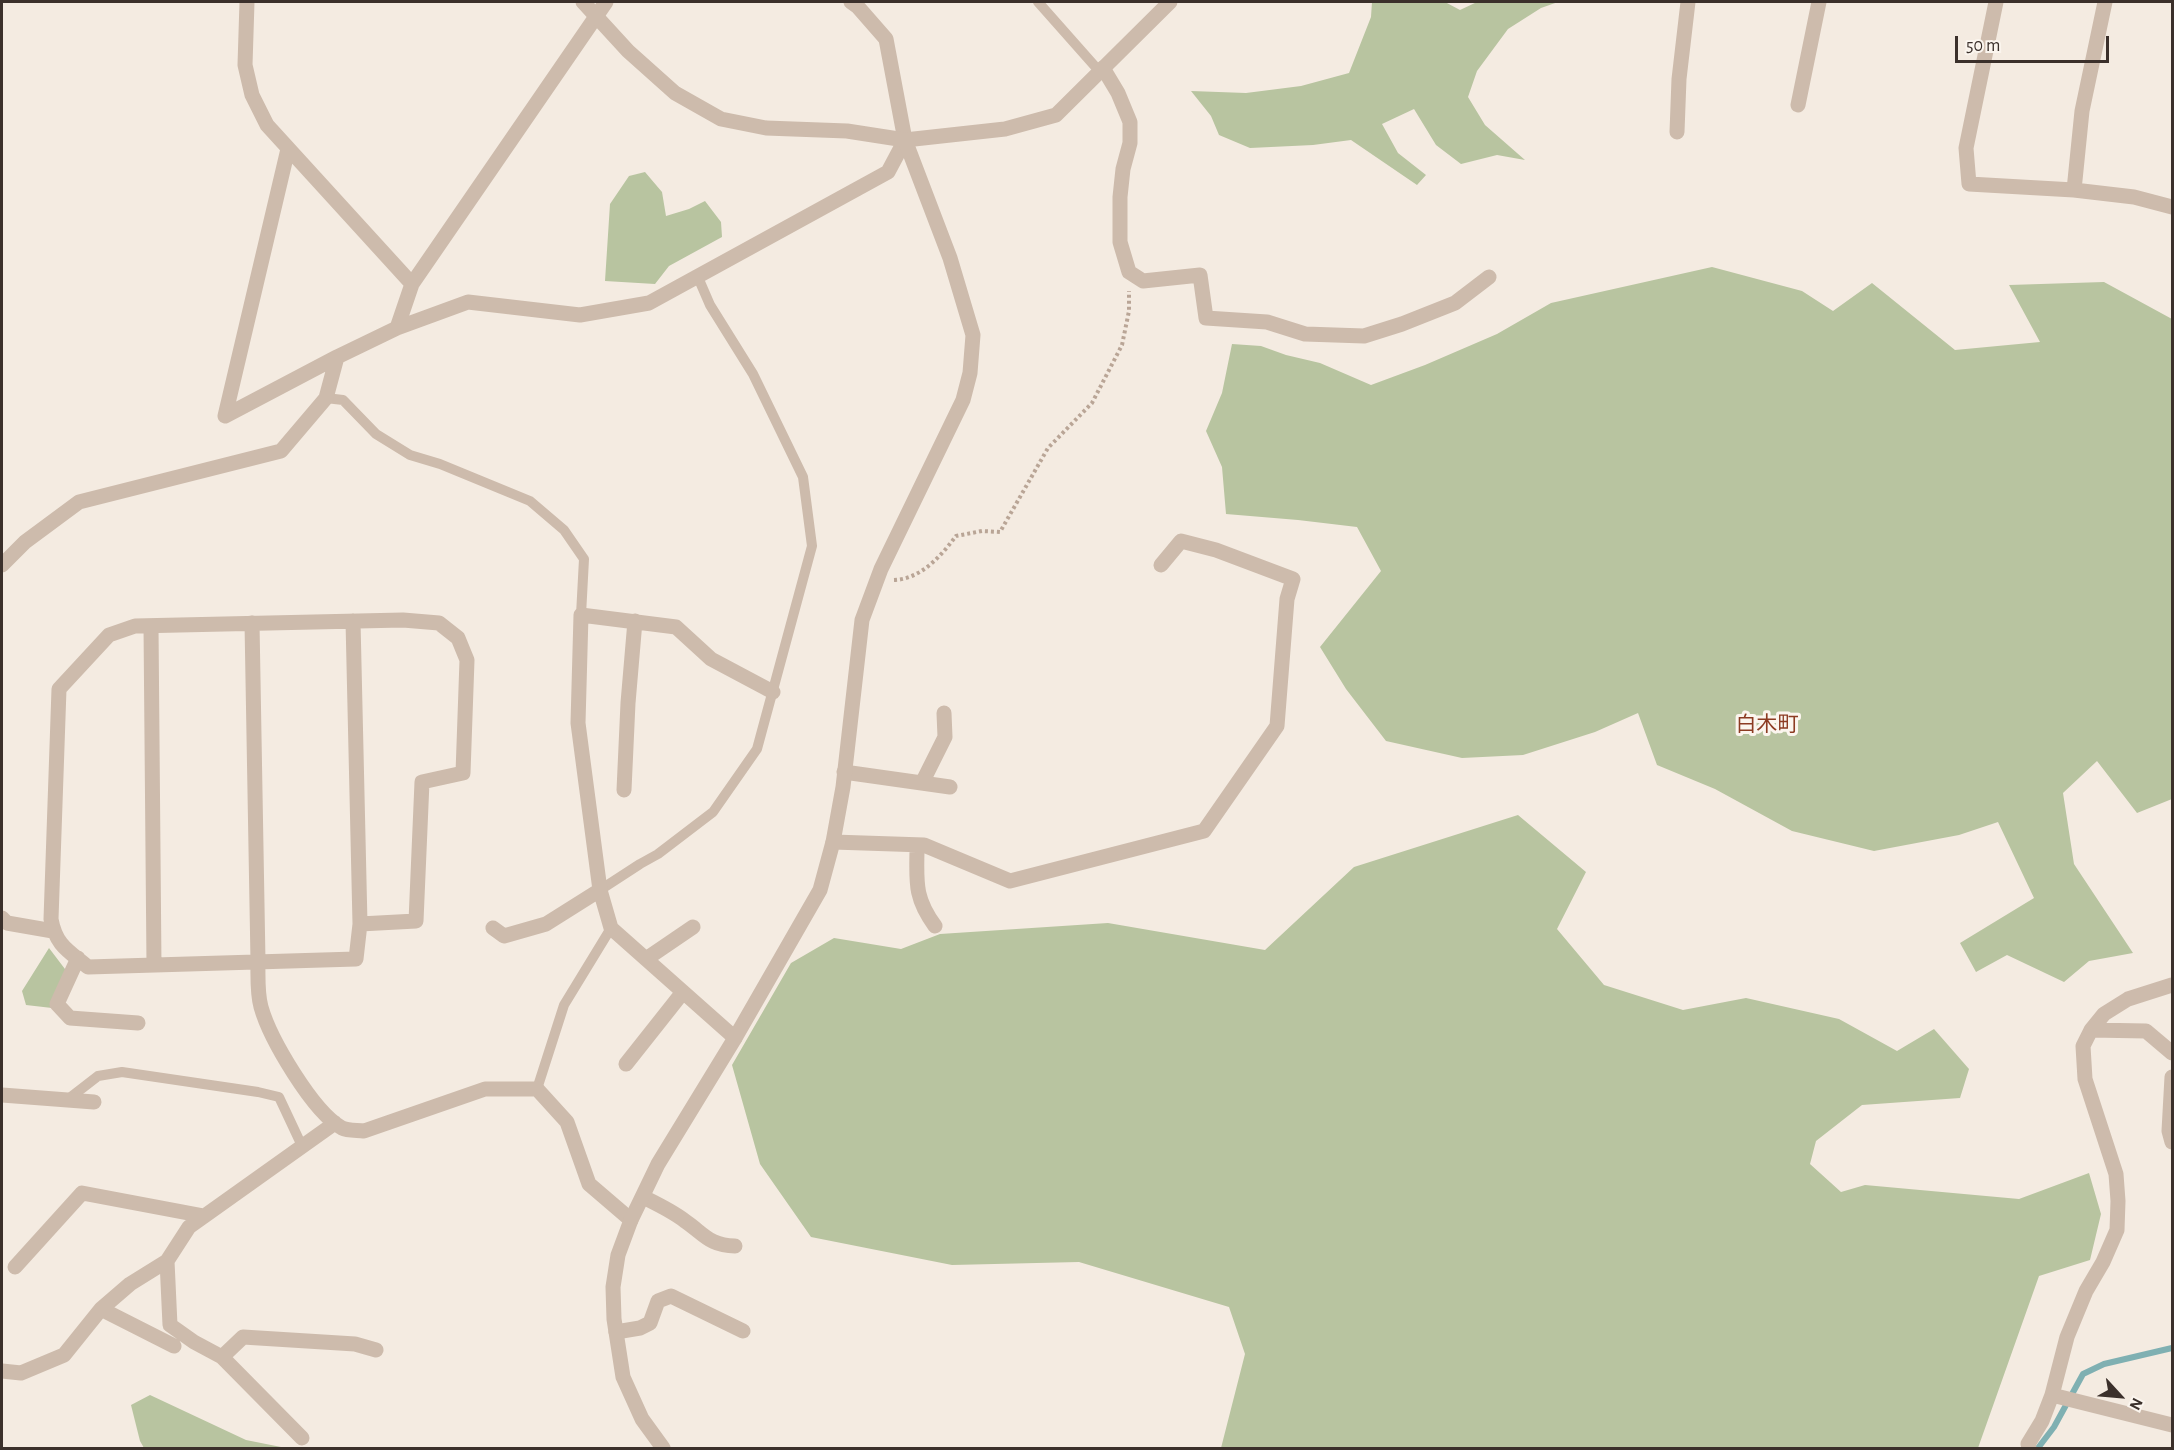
<!DOCTYPE html>
<html>
<head>
<meta charset="utf-8">
<style>
  body { margin:0 }
  #map { position:relative; width:2174px; height:1450px; overflow:hidden; background:#f4ebe1; font-family:"Alegreya Sans",sans-serif }
  canvas { display:block }
  .frame { position:absolute; inset:0; border:3px solid #3b302b; pointer-events:none }
  .north { position:absolute; left:2090px; top:1366px; width:60px; height:60px; -webkit-text-stroke:4px #fbf5ee; paint-order:stroke; rotate:116deg; font-size:16px; font-weight:700; line-height:24px; text-align:center; color:#3b302b }
  .north::after { content:''; display:block; margin:auto; width:21px; height:27px; background:#3b302b; clip-path:polygon(50% 0,100% 100%,50% 72%,0 100%) }
  .scale { position:absolute; left:1955px; top:36px; width:154px; height:27px; box-sizing:border-box; border:3px solid #3b302b; border-top:0; padding-left:8px; font-size:18px; line-height:21px; white-space:nowrap; color:#3b302b; -webkit-text-stroke:4px #fbf5ee; paint-order:stroke }
</style>
</head>
<body>
<div id="map">
<canvas width="2174" height="1450"></canvas>
<div class="frame"></div>
<div class="north">N</div>
<div class="scale">50 m</div>
</div>
<script>
const c = document.querySelector('canvas').getContext('2d');
c.lineJoin = 'round';
function fill(path, color) {
  c.fillStyle = color;
  c.fill(path, 'evenodd');
}
function stroke(path, color, width, dash) {
  c.strokeStyle = color;
  c.lineWidth = width;
  c.lineCap = dash ? 'butt' : 'round';
  c.setLineDash(dash || []);
  c.stroke(path);
}
function write(font, color, halo, rows, align = 'center') {
  c.font = font + ' "Alegreya Sans","Noto Sans JP",sans-serif';
  c.lineWidth = 6;
  c.setLineDash([]);
  c.textBaseline = 'middle';
  c.strokeStyle = halo;
  c.fillStyle = color;
  for (const [text, x, y, turn = 0] of rows) {
    c.save();
    c.translate(x, y);
    c.rotate((+turn || 0) * Math.PI / 180);
    c.textAlign = isNaN(turn) ? turn : align;
    if (halo) c.strokeText(text, 0, 0);
    c.fillText(text, 0, 0);
    c.restore();
  }
}
fill(new Path2D(`
  M 1372,2 L 1445,2 L 1460,10 L 1477,2 L 1558,2 L 1541,8 L 1508,29 L 1477,71 L 1468,97 L 1485,125 L 1525,160 L 1497,155 L 1461,164 L 1436,145 L 1414,109 L 1382,124 L 1398,153 L 1426,175 L 1417,185 L 1351,140 L 1313,145 L 1250,148 L 1219,135 L 1211,116 L 1191,91 L 1246,93 L 1301,86 L 1349,73 L 1371,17 Z
  M 645,172 L 662,192 L 666,216 L 689,209 L 705,201 L 721,222 L 722,237 L 669,266 L 655,284 L 605,281 L 610,204 L 629,176 Z
  M 1712,267 L 1802,291 L 1833,311 L 1872,283 L 1955,350 L 2040,342 L 2009,285 L 2104,282 L 2172,319 L 2172,799 L 2137,813 L 2097,761 L 2063,793 L 2074,864 L 2133,953 L 2089,961 L 2064,982 L 2007,955 L 1976,972 L 1960,943 L 2034,898 L 1998,822 L 1959,835 L 1874,851 L 1792,831 L 1715,789 L 1657,765 L 1638,713 L 1595,732 L 1523,755 L 1462,758 L 1386,741 L 1346,689 L 1320,647 L 1381,571 L 1357,527 L 1298,520 L 1226,514 L 1222,467 L 1206,431 L 1222,393 L 1232,344 L 1261,346 L 1286,355 L 1320,363 L 1371,385 L 1425,365 L 1497,334 L 1551,303 Z
  M 1518,815 L 1586,872 L 1557,929 L 1604,985 L 1683,1010 L 1746,998 L 1839,1019 L 1897,1051 L 1934,1029 L 1969,1069 L 1960,1098 L 1862,1105 L 1816,1141 L 1810,1164 L 1841,1192 L 1865,1185 L 2019,1199 L 2089,1173 L 2101,1214 L 2090,1260 L 2039,1276 L 1978,1448 L 1221,1448 L 1245,1354 L 1229,1307 L 1079,1262 L 952,1265 L 811,1237 L 760,1164 L 732,1065 L 791,963 L 834,938 L 901,949 L 940,934 L 1108,923 L 1265,950 L 1354,867 Z
  M 49,948 L 68,973 L 52,1008 L 26,1005 L 22,991 Z
  M 150,1395 L 246,1440 L 286,1448 L 144,1448 L 140,1441 L 131,1405 Z`), '#b8c4a0');
stroke(new Path2D(`
  M 2038,1448 L 2054,1427 L 2083,1374 L 2104,1364 L 2172,1348`), '#7fb0b2', 6);
stroke(new Path2D(`
  M 894,580 C 921,579 941,556 956,536 L 982,531 L 1000,532 L 1048,448 L 1092,403 L 1122,345 L 1129,311 L 1129,291`), '#b9a596', 4, [3, 3]);
stroke(new Path2D(`
  M 1038,2 L 1100,72
  M 326,398 L 343,400 L 376,434 L 410,455 L 440,464 L 530,501 L 564,530 L 584,559 L 581,615
  M 600,890 L 640,864 L 658,854 L 713,812 L 757,749 L 812,546 L 803,477 L 753,374 L 710,305 L 697,275
  M 537,1089 L 564,1005 L 611,928
  M 67,1100 L 98,1076 L 122,1072 L 258,1092 L 279,1097 L 302,1146`), '#cdbbac', 10);
stroke(new Path2D(`
  M 247,2 L 245,65 L 252,95 L 267,125 L 412,284
  M 1996,2 L 1966,148 L 1969,184 L 2074,190 L 2134,197 L 2172,207
  M 1103,68 L 1118,93 L 1130,122 L 1130,143 L 1123,169 L 1120,197 L 1120,242 L 1129,272 L 1143,281 L 1200,275 L 1206,318 L 1267,322 L 1305,334 L 1364,336 L 1402,324 L 1455,303 L 1489,277
  M 1798,105 L 1819,2
  M 1677,132 L 1679,79 L 1688,2
  M 288,149 L 225,416 L 337,357 L 397,328 L 468,302 L 580,315 L 649,303 L 888,172 L 905,140 L 886,39 L 858,7 L 851,2
  M 2074,190 L 2082,111 L 2105,2
  M 397,328 L 412,284 L 606,2
  M 2,565 L 25,542 L 79,502 L 281,451 L 326,398 L 337,357
  M 353,621 L 360,924 L 356,959 L 88,967 C 69,951 56,946 51,919 L 59,689 L 109,635 L 135,626 L 403,620 L 439,623 L 458,638 L 467,660 L 463,773 L 422,782 L 416,921 L 360,924
  M 252,623 L 258,961 C 258,976 257,993 261,1007 C 270,1039 313,1112 342,1128 C 348,1131 358,1130 364,1131 L 485,1089 L 537,1089 L 567,1122 L 589,1184 L 631,1220
  M 151,626 L 154,965
  M 844,772 L 950,787
  M 922,783 L 945,737 L 944,713
  M 624,790 L 628,703 L 635,621
  M 833,842 L 924,845 L 1010,881 L 1204,831 L 1277,726 L 1287,599 L 1293,579 L 1216,550 L 1181,541 L 1161,565
  M 917,845 C 917,880 913,896 935,926
  M 2,918 L 7,923 L 53,931
  M 493,928 L 504,936 L 546,924 L 600,890
  M 78,958 L 57,1004 L 70,1018 L 138,1023
  M 646,959 L 693,927
  M 2091,1030 L 2146,1031 L 2172,1053
  M 735,1038 L 611,928 L 600,890 L 578,723 L 581,615 L 676,627 L 711,659 L 773,692
  M 626,1064 L 683,992
  M 2172,1077 L 2169,1131 L 2172,1142
  M 2,1095 L 94,1102
  M 643,1197 C 657,1204 672,1211 685,1221 C 704,1234 710,1246 735,1246
  M 15,1267 L 82,1193 L 204,1216
  M 101,1309 L 174,1346
  M 616,1332 L 640,1328 L 650,1323 L 658,1301 L 671,1296 L 743,1331
  M 222,1357 L 243,1337 L 355,1344 L 376,1350
  M 2,1371 L 21,1373 L 64,1355 L 101,1309 L 130,1284 L 167,1261
  M 2052,1395 L 2172,1425
  M 302,1438 L 222,1357 L 194,1342 L 170,1325 L 167,1261 L 189,1227 L 335,1123
  M 2029,1448 L 2028,1444 L 2042,1421 L 2052,1395 L 2067,1337 L 2086,1291 L 2103,1262 L 2117,1230 L 2118,1201 L 2116,1174 L 2085,1079 L 2083,1046 L 2091,1030 L 2104,1014 L 2128,999 L 2172,985`), '#cdbbac', 15);
stroke(new Path2D(`
  M 583,2 L 628,51 L 675,93 L 721,119 L 766,128 L 847,131 L 905,140 L 1005,129 L 1056,115 L 1170,2
  M 663,1448 L 642,1419 L 623,1377 L 614,1319 L 613,1287 L 618,1255 L 631,1220 L 658,1164 L 735,1038 L 820,890 L 833,842 L 843,787 L 862,620 L 881,569 L 963,400 L 970,373 L 973,335 L 950,258 L 905,140`), '#cdbbac', 15);
write('21px', '#8c3b22', '#fbf5ee', [
  ["白木町",1767,725]
]);
</script>
</body>
</html>
